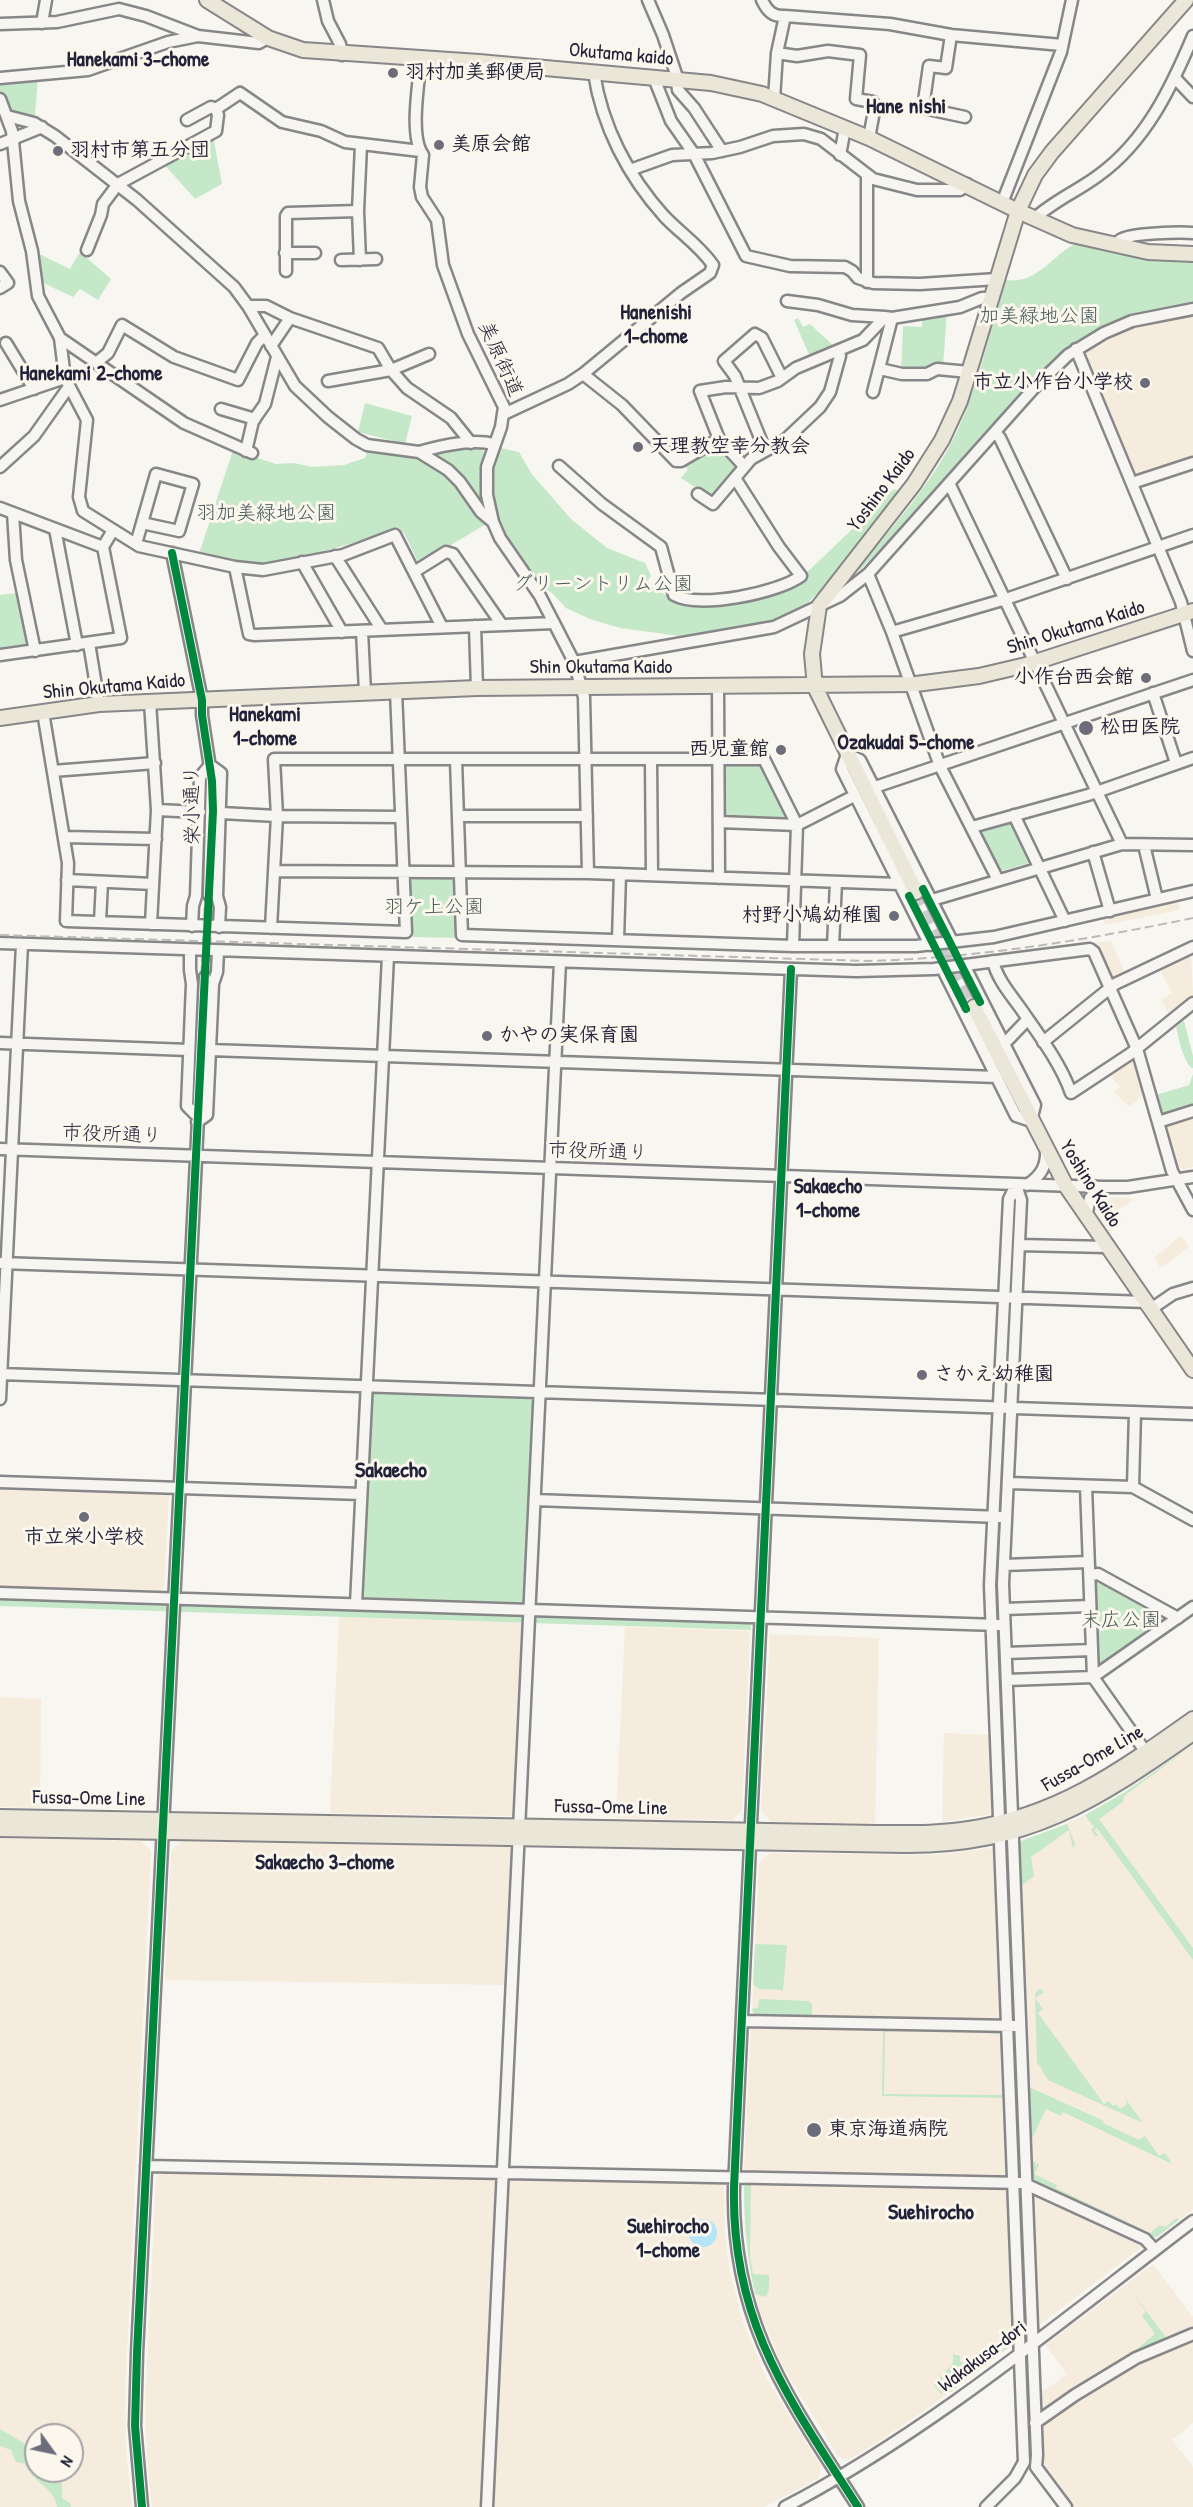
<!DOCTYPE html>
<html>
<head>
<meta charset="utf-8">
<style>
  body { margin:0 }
  #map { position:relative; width:1193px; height:2507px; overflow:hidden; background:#f8f6f0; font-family:"Patrick Hand",sans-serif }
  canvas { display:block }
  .north { position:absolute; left:24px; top:2423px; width:60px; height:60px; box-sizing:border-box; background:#fbf7ec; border:2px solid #a4a2a5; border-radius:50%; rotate:123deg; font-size:16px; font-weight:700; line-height:24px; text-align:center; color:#22223b }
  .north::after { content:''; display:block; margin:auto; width:21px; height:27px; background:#6d6c7a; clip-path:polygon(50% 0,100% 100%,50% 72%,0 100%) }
</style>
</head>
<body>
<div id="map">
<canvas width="1193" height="2507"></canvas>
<div class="north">N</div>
</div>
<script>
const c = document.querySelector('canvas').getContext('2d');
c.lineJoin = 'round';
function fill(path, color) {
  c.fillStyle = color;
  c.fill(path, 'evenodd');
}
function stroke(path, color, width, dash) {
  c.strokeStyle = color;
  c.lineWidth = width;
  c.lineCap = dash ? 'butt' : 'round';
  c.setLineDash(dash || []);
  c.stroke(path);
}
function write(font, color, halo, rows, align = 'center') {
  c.font = font + ' "Patrick Hand","Klee One",sans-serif';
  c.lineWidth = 6;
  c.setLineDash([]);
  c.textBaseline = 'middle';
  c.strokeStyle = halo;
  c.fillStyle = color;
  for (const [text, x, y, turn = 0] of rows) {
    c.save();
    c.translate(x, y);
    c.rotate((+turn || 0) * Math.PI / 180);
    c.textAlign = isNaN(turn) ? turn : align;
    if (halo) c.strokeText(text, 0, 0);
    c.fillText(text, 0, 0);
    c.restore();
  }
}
fill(new Path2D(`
  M 1193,316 L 1193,459 L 1138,477 L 1135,476 L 1129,463 L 1085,351 L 1128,329 Z
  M 1177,898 L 1180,910 L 1105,925 L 1103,916 Z
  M 1111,941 L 1126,975 L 1114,981 L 1110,980 L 1094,943 Z
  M 1191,953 L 1193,995 L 1169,1015 L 1161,999 L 1172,993 L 1158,966 Z
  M 1130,1058 L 1134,1060 L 1144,1095 L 1129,1107 L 1114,1092 L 1120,1087 L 1108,1073 Z
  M 1193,1115 L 1193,1167 L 1183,1170 L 1177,1166 L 1166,1126 L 1168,1123 Z
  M 1102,1197 L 1131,1198 L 1132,1201 L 1115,1213 L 1122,1223 L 1110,1232 L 1095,1210 Z
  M 1181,1235 L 1189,1247 L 1162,1267 L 1159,1266 L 1154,1258 Z
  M 2,1485 L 166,1491 L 169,1494 L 164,1588 L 160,1591 L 0,1586 L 0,1487 Z
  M 339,1617 L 524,1623 L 515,1813 L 511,1816 L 330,1813 Z
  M 625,1627 L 750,1631 L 742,1811 L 732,1820 L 616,1818 Z
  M 770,1634 L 879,1638 L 875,1824 L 771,1822 L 761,1811 Z
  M 0,1697 L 41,1699 L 40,1808 L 0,1807 Z
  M 944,1733 L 992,1735 L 995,1811 L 993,1814 L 942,1822 Z
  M 1193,1745 L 1193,1948 L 1099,1819 L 1120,1804 L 1116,1798 Z
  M 1087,1814 L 1193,1960 L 1193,2209 L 1157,2237 L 1152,2237 L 1033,2180 L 1031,2176 L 1018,1844 L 1021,1841 L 1057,1828 Z
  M 0,1838 L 141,1841 L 151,1851 L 125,2395 L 126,2449 L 132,2507 L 0,2507 ZM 36,2435 L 72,2435 L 72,2471 L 36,2471 Z
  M 183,1841 L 510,1847 L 512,1850 L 507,1985 L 165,1980 L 171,1851 Z
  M 992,1848 L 996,1850 L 1003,2019 L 1000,2021 L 755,2016 L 752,2013 L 759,1863 L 770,1853 L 933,1855 Z
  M 755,2026 L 1000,2031 L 1003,2034 L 1008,2175 L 1006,2177 L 748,2172 L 744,2169 L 751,2030 Z
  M 159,2171 L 494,2178 L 497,2181 L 482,2507 L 152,2507 L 147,2461 L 145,2406 L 156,2175 Z
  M 512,2177 L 721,2181 L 724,2185 L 725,2236 L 729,2267 L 743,2322 L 767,2379 L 821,2467 L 818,2479 L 764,2507 L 492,2507 L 507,2181 Z
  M 748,2182 L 1006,2187 L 1009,2189 L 1013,2345 L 931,2406 L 881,2440 L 849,2460 L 838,2457 L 781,2363 L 760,2312 L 752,2279 L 745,2232 L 744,2186 Z
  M 1034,2192 L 1142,2243 L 1142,2247 L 1039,2325 L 1036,2324 L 1031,2194 Z
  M 1153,2264 L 1193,2317 L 1193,2330 L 1043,2414 L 1039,2412 L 1038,2383 L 1044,2391 L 1067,2374 L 1045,2345 Z
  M 1193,2338 L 1193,2423 L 1172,2440 L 1193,2467 L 1193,2507 L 1073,2507 L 1041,2464 L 1040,2427 L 1042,2423 L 1076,2399 L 1139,2361 Z`), '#f5ecde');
fill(new Path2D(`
  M 38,77 L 35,116 L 7,111 L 0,92 L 0,79 Z
  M 206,140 L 214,141 L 222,184 L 195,199 L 163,163 Z
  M 1077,243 L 1193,257 L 1193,305 L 1110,322 L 1085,336 L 1061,353 L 1032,382 L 901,528 L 860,570 L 858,569 C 892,527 931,485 955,436 C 978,387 990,331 1006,280 C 1039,284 1051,255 1077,243 Z
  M 80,252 L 111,279 L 98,300 L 80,289 L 73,297 L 39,281 L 37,253 L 70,269 Z
  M 947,311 L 943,367 L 928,372 L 901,371 L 903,326 L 922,327 L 922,315 Z
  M 798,318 L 803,327 L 810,324 L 837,349 L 811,359 L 794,320 Z
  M 365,403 L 412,416 L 405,444 L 358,432 Z
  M 716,443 L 737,467 L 713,499 L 681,478 L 688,469 L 683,465 Z
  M 369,445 L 428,458 L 458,483 L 488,523 L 419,564 L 404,533 L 397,530 L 304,557 L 266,565 L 242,564 L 199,554 L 233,450 L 276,464 L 294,463 L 312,467 L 344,465 L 365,458 Z
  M 477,446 L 484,452 L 483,504 L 451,467 L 431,452 Z
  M 501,448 L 519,452 L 531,473 L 571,519 L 607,548 L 645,563 L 651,576 L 646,583 L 674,600 L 710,603 L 797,582 L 894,489 L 899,491 L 820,591 L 801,609 L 784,620 L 694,638 L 620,628 L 590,619 L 566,608 L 552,593 L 541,586 L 500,526 L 491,493 L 490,479 L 496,451 Z
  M 16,593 L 19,594 L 29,643 L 26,647 L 0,651 L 0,595 Z
  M 769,759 L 798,819 L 726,819 L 725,761 Z
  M 1015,817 L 1036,861 L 1001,871 L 978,826 Z
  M 412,875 L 452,875 L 457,879 L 458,938 L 412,937 L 410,879 Z
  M 1184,1021 L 1193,1056 L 1193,1068 L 1191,1068 C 1181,1055 1180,1041 1176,1027 Z
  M 1193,1074 L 1193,1108 L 1165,1116 L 1162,1114 L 1156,1095 L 1189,1085 Z
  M 374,1390 L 531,1394 L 537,1399 L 527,1600 L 523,1604 L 363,1599 L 360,1596 L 370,1394 Z
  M 1097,1578 L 1168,1616 L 1168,1620 L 1100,1668 L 1096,1666 L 1093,1580 Z
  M 0,1595 L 747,1622 L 751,1625 L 751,1630 L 0,1606 Z
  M 997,1631 L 1001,1632 L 1007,1806 L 1005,1806 Z
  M 1193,1745 L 1124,1796 L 1123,1802 L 1099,1819 L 1193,1948 L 1193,1960 L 1097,1828 L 1094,1830 L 1098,1835 L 1096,1837 L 1091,1830 L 1094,1827 L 1085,1815 L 1125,1792 Z
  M 1067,1824 L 1075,1844 L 1073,1848 L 1069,1830 L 1031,1857 L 1034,1876 L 1021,1886 L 1021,1929 L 1018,1844 L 1021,1841 Z
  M 1008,1849 L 1016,2018 L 1011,2018 L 1004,1850 Z
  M 1021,1930 L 1029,2087 L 1104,2121 L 1103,2123 L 1139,2140 L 1145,2136 L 1159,2156 L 1165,2153 L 1172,2164 L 1063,2112 L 1061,2116 L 1046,2109 L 1030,2143 Z
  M 755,1944 L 787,1945 L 783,1990 L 759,1989 L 753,1984 Z
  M 1040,1988 L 1044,1992 L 1035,1998 L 1043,2009 L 1038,2013 L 1104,2104 L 1109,2101 L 1113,2106 L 1116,2104 L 1120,2109 L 1127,2104 L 1125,2098 L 1143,2123 L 1048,2080 L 1037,2062 L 1035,1994 Z
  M 759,1999 L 808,2001 L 812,2004 L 812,2016 L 834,2018 L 755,2016 L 752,2009 L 758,2007 Z
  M 883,2029 L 894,2029 L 894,2031 L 885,2032 L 884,2094 L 1003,2095 L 1000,2034 L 986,2033 L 986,2031 L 1000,2031 L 1003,2034 L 1005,2098 L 882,2096 Z
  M 1015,2033 L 1022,2174 L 1020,2174 L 1017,2173 L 1012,2034 Z
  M 1032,2162 L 1036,2162 L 1035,2167 L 1038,2163 L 1039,2164 L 1034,2174 L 1057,2185 L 1056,2188 L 1150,2233 L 1160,2225 L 1165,2227 L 1177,2218 L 1179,2220 L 1157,2237 L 1152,2237 L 1033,2180 L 1031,2176 Z
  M 748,2182 L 751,2182 L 750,2256 L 753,2274 L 769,2275 L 769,2289 L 766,2297 L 755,2294 C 747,2258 744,2223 744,2186 Z
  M 1126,2284 L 1168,2340 L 1122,2361 L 1155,2334 L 1142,2316 L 1146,2312 Z
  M 1010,2343 L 1014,2343 L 951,2392 L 948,2389 L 941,2394 L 934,2385 L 953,2363 L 953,2354 L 960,2356 L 960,2362 L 988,2362 L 989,2355 L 997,2355 Z
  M 0,2429 L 22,2442 L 36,2455 L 36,2471 C 55,2471 65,2479 62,2498 L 71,2504 L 71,2507 L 57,2507 C 54,2486 31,2482 25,2464 L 16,2462 L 11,2450 L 0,2446 Z`), '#c5e8c8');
fill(new Path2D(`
  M689 2233a14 14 0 1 1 28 0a14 14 0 1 1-28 0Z`), '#b4e4f6');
stroke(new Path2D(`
  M 205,977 L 209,895`), '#cdcccc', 10, [10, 5]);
stroke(new Path2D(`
  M 916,892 L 974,1007`), '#cdcccc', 14, [14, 7]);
const minor = new Path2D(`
  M 323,0 L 328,21 L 340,44 L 342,55
  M 648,0 L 663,35 L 676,74 L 678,90 L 694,108 L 722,151
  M 762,0 C 767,11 773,17 785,16
  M 42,23 L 46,0
  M 0,24 L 57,22 L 119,9 L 146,16 L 198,36 L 259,43 L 268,38
  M 951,35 L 946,68 L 929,66 L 923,108 L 965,117
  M 777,53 L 797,56 L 828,51 L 860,55 L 856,99 L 873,102 L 875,106 L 869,138
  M 421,58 C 419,82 409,136 423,155 L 420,187 L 422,197 L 437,220 L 443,265 L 468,334 L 504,407 L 501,427 L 487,467 L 487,495 L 493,522 L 500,538 L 540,596 L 554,623 L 574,662 L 584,697 L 588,873
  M 0,78 L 88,70 L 168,42 L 198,36
  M 654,78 L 671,121 L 694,154 L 746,256 L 790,266 L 845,267 L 852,271 L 858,278 L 873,283 L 920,284 L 997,279
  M 1175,78 L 1193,97
  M 0,99 L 12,131 L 19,201 L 32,251 L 38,296 L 60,338 L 65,378 L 87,420 L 79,497 L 83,511 L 139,546 L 235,567 L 263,570 L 343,555 L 395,535 L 442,627
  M 774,99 L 777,53 L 785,16 L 890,24 L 951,35 L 1062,45
  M 7,116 L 34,123 L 55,136 L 137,200 L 234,287 L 248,306 L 295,386 L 328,417 L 356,439 L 367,445 L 419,452 L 448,470 L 460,482 L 481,512 L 493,522
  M 187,120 L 211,107 L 216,109 L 240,93 L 282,122 L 321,131 L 345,142 L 420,151
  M 0,144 L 42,127
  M 840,155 L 845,128
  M 630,170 L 672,155 L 712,153 L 740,147 L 773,136 L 804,134 L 821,139 L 873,179 L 917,190 L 960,190 L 967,184
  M 1002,203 L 1061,52 L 1072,0
  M 1034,219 C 1053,201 1078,191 1099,175 C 1146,141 1171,88 1193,36
  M 1115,245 C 1117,243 1119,240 1122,239 C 1132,233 1180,232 1193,233
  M 87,250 L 101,215 L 103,204 L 118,184 L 216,131 L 218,115 L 216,109
  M 285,253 L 315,253
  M 341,260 L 376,259
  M 360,260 L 358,211 L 361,145
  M 286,271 L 286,216 L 288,213 L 358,211
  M 0,272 L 8,283 L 0,288
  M 867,282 L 867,177
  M 787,301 L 818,305 L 852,315 L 885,317
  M 248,306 L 266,306 L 290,318 L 378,348 L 391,370 L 407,388 L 451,418 L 471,443
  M 60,338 L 184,423 L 252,453
  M 6,343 L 34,389
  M 271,346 L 290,318
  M 1076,349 L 1181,602 L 1193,651
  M 97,362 L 108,353 L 122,325 L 174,357 L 238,380 L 257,343 L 264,336
  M 880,369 L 902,374 L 927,374 L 937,369 L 969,372
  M 583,374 L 622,405 L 676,461 L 681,461 L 719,439
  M 328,381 L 391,370 L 429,354
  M 873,392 L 892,318
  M 0,400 L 65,378
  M 221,409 L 255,419
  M 504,414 L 568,384 L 583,374 L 681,293 L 710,273 L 713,265 C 698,244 681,234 664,216 C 628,176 602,126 594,73
  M 995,432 L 1000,438 L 1067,579
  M 765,450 L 735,376 L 724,361 L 755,334 L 762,338 L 782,378
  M 246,451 L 253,421 L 265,404 L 277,357
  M 419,452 C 440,446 472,438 493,444
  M 559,466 L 602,504 L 661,547 L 674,595 C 699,609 778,593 801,576 L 779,547 L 735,478
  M 744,466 L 719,439 L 700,391 L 726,387 L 759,388 L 778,381 L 796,368 L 863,340 L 885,317 L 892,318 L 960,307 L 982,298 L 991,298
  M 0,467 L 34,436 L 68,388
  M 949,483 L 1122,844
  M 1132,483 L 1193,463
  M 698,494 L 713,504 L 751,459 L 785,440 L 820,407 L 830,392 L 840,356 L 839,351
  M 0,508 L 103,547
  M 13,513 L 16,560 L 35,651
  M 55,529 L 77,645
  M 136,544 L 156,474 L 193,484 L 179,531 L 142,523
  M 172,553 L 202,700 L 202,715 L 212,781 L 209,895
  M 335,556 L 382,630
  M 302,562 L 342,632
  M 235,567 L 249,634 L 255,635 L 554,623
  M 414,572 L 446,552 L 453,554 L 502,625
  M 868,574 L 892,632 L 940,766 L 998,880
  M 475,626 L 477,688
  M 362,631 L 365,692
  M 892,632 L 1006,599 L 1193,535
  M 89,643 L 99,704
  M 0,655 L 121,638 L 103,547 L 113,530
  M 574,662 L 774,627 L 840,596 L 868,574 L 1034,388 L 1068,355 L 1104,333 L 1132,321 L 1193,309
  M 718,687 L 719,878
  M 1153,693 L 1176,763
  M 150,702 L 157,810 L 151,924
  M 43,712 L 68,863 L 66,921 L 406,932 L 396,691
  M 456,760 L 462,935 L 793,946 L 916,946 L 994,937 L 1193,891
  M 651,761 L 652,875
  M 53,771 L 155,763
  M 875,787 L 1193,680
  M 157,810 L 200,812
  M 221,813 L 277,816 L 401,817
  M 1014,815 L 1065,921
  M 458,816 L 587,816
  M 719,822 L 797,825 L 854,796
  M 972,827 L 1088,795 L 1193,758
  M 64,837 L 156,839
  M 1144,845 L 1157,899
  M 1093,852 L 1110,911
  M 274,871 L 588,873 L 899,884
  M 67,880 L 153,884
  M 932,900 L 1122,844 L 1193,845
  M 100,922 L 102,882
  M 192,926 L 193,906 L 196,896 L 200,777 L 210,765 L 221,773 L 217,896 L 220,907 L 219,927
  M 271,928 L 277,816 L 274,759 L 764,759 L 797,825 L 793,946
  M 618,940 L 620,874
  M 0,943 L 856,971 L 934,969 L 1090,949 L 1094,952 L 1137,1049 L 1172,1171 L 1193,1210
  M 930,945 L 842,769 L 847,754 L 860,760 L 953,943
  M 833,946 L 836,882
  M 190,950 L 190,970 L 192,984 L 187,1106 L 197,1116
  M 993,961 C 997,979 1011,995 1021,1009 C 1039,1035 1061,1064 1071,1093 L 1130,1054 L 1193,1003
  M 942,968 L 1016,1116 L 1031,1121 L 1035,1105 L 964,965
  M 791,969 L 734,2187 C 731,2322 789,2399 858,2507
  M 1043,1042 L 1115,984 L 1193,947
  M 0,1043 L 189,1050
  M 1004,1044 L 1028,1019
  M 210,1050 L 997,1077
  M 197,1122 L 207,1115 L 213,984 L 217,972 L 218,951
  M 1158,1122 L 1193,1111
  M 0,1149 L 1103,1187 L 1128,1187 L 1193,1177
  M 1016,1185 L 1021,1200 L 1003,1584 L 1037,2455 L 1036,2467 L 1066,2507
  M 1027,1185 C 1041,1176 1047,1166 1046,1149
  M 1086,1217 L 1090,1198 L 1103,1187
  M 1019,1245 L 1107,1247
  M 0,1263 L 1146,1302
  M 1151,1309 L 1173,1294 L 1193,1288
  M 0,1374 L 1193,1414
  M 0,1399 L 22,944
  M 0,1482 L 361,1494
  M 1009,1483 L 1133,1487 L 1193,1520
  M 1086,1486 L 1093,1677 L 1150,1758
  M 1133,1487 L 1135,1412
  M 535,1500 L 1000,1517
  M 1004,1565 L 1088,1562
  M 1090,1575 L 1098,1574 L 1178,1618
  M 0,1593 L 998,1625
  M 356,1604 L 388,956
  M 1004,1609 L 1090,1606
  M 1006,1653 L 1092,1650
  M 1007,1680 L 1093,1677 L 1193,1607
  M 742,2021 L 1015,2026
  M 146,2166 L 1023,2183 L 1145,2239 L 1155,2250
  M 1035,2423 L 1075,2395 L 1136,2358 L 1193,2334
  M 142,2507 L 135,2426 L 137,2353 L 205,977
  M 487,2507 L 560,962
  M 785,2507 C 932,2430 1061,2321 1193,2221
  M 986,2507 L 1015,2478 L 1024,2462 L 990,1585 L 1009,1199 L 1016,1185`);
const major = new Path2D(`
  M 207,0 L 268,38 L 303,50 L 479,62 L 711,83 L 762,94 L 869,138 L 1018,211 L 1072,235 L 1148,252 L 1193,254
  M 0,718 L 99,704 L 477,688 L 916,684 L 979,676 L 1026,665 L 1193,611
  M 916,892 L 815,687 L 812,654 L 819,606 L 914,484 L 942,440 L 960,401 L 969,372 L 1018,211 L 1035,175 L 1052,152 L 1186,0
  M 974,1007 L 1066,1186 L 1193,1370
  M 0,1817 L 877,1833 C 908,1833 938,1834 969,1829 C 1058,1816 1121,1770 1193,1719
  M 0,1829 L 904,1845 C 1028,1846 1096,1801 1193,1733`);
stroke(minor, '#878688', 15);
stroke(major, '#878688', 18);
stroke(minor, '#f6f5f1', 10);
stroke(major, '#eae6d8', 14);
stroke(new Path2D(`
  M 0,935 L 868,961 C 978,958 1086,940 1193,918`), '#bcbab9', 2, [9, 4.5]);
stroke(new Path2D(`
  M 923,889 L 980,1002
  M 909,896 L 966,1009
  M 791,969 L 734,2187 C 731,2322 789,2399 858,2507
  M 142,2507 L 135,2426 L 137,2353 L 213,811 L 212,781 L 202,715 L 202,700 L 172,553`), '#00873e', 8);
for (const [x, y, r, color] of [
  [393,73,6,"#6d6c7a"],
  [439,145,6,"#6d6c7a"],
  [58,151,6,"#6d6c7a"],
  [1145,383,6,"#6d6c7a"],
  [638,447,6,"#6d6c7a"],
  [1146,678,6,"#6d6c7a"],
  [1086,728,8,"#6d6c7a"],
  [781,750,6,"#6d6c7a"],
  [894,916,6,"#6d6c7a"],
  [487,1036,6,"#6d6c7a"],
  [922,1375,6,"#6d6c7a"],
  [84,1517,6,"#6d6c7a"],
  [814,2130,8,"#6d6c7a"]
]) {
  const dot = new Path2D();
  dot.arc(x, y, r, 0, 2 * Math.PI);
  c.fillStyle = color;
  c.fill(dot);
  stroke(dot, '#fbf7ec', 2);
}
write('20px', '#22223b', '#fbf7ec', [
  ["Okutama kaido",621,55,5],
  ["美原街道",500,359,66],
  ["Yoshino Kaido",882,490,-53],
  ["Shin Okutama Kaido",1076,628,-17],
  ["Shin Okutama Kaido",601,668],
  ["Shin Okutama Kaido",114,687,-5],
  ["栄小通り",193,805,-91],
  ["市役所通り",112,1135,2],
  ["市役所通り",598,1152,2],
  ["Yoshino Kaido",1090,1184,58],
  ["Fussa-Ome Line",1093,1759,-30],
  ["Fussa-Ome Line",89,1799,1],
  ["Fussa-Ome Line",611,1808,1],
  ["Wakakusa-dori",983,2357,-37]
]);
write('bold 20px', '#22223b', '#fbf7ec', [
  ["羽村加美郵便局",405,73],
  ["美原会館",451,145],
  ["羽村市第五分団",70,151],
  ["市立小作台小学校",1133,383,"right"],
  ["天理教空幸分教会",650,447],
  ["小作台西会館",1134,678,"right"],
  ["松田医院",1100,728],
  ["西児童館",769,750,"right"],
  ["村野小鳩幼稚園",882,916,"right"],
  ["かやの実保育園",499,1036],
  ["さかえ幼稚園",934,1375],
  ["市立栄小学校",84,1538,"center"],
  ["東京海道病院",828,2130]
], 'left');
write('20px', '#465a5b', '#fbf7ec', [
  ["加美緑地公園",1039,317],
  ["羽加美緑地公園",266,514],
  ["グリーントリム公園",603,585],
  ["羽ケ上公園",434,908],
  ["末広公園",1121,1621]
]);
write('bold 21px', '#22223b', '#fbf7ec', [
  ["Hanekami 3-chome",138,60],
  ["Hanenishi",656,313],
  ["1-chome",656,337],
  ["Hanekami 2-chome",91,374],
  ["Hanekami",265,715],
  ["1-chome",265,739],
  ["Ozakudai 5-chome",906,743],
  ["Sakaecho",828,1187],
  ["1-chome",828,1211],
  ["Sakaecho 3-chome",325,1863],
  ["Suehirocho",668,2227],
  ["1-chome",668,2251]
]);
write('bold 22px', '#22223b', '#fbf7ec', [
  ["Hane nishi",906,107],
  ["Sakaecho",391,1471],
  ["Suehirocho",931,2213]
]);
</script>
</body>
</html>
